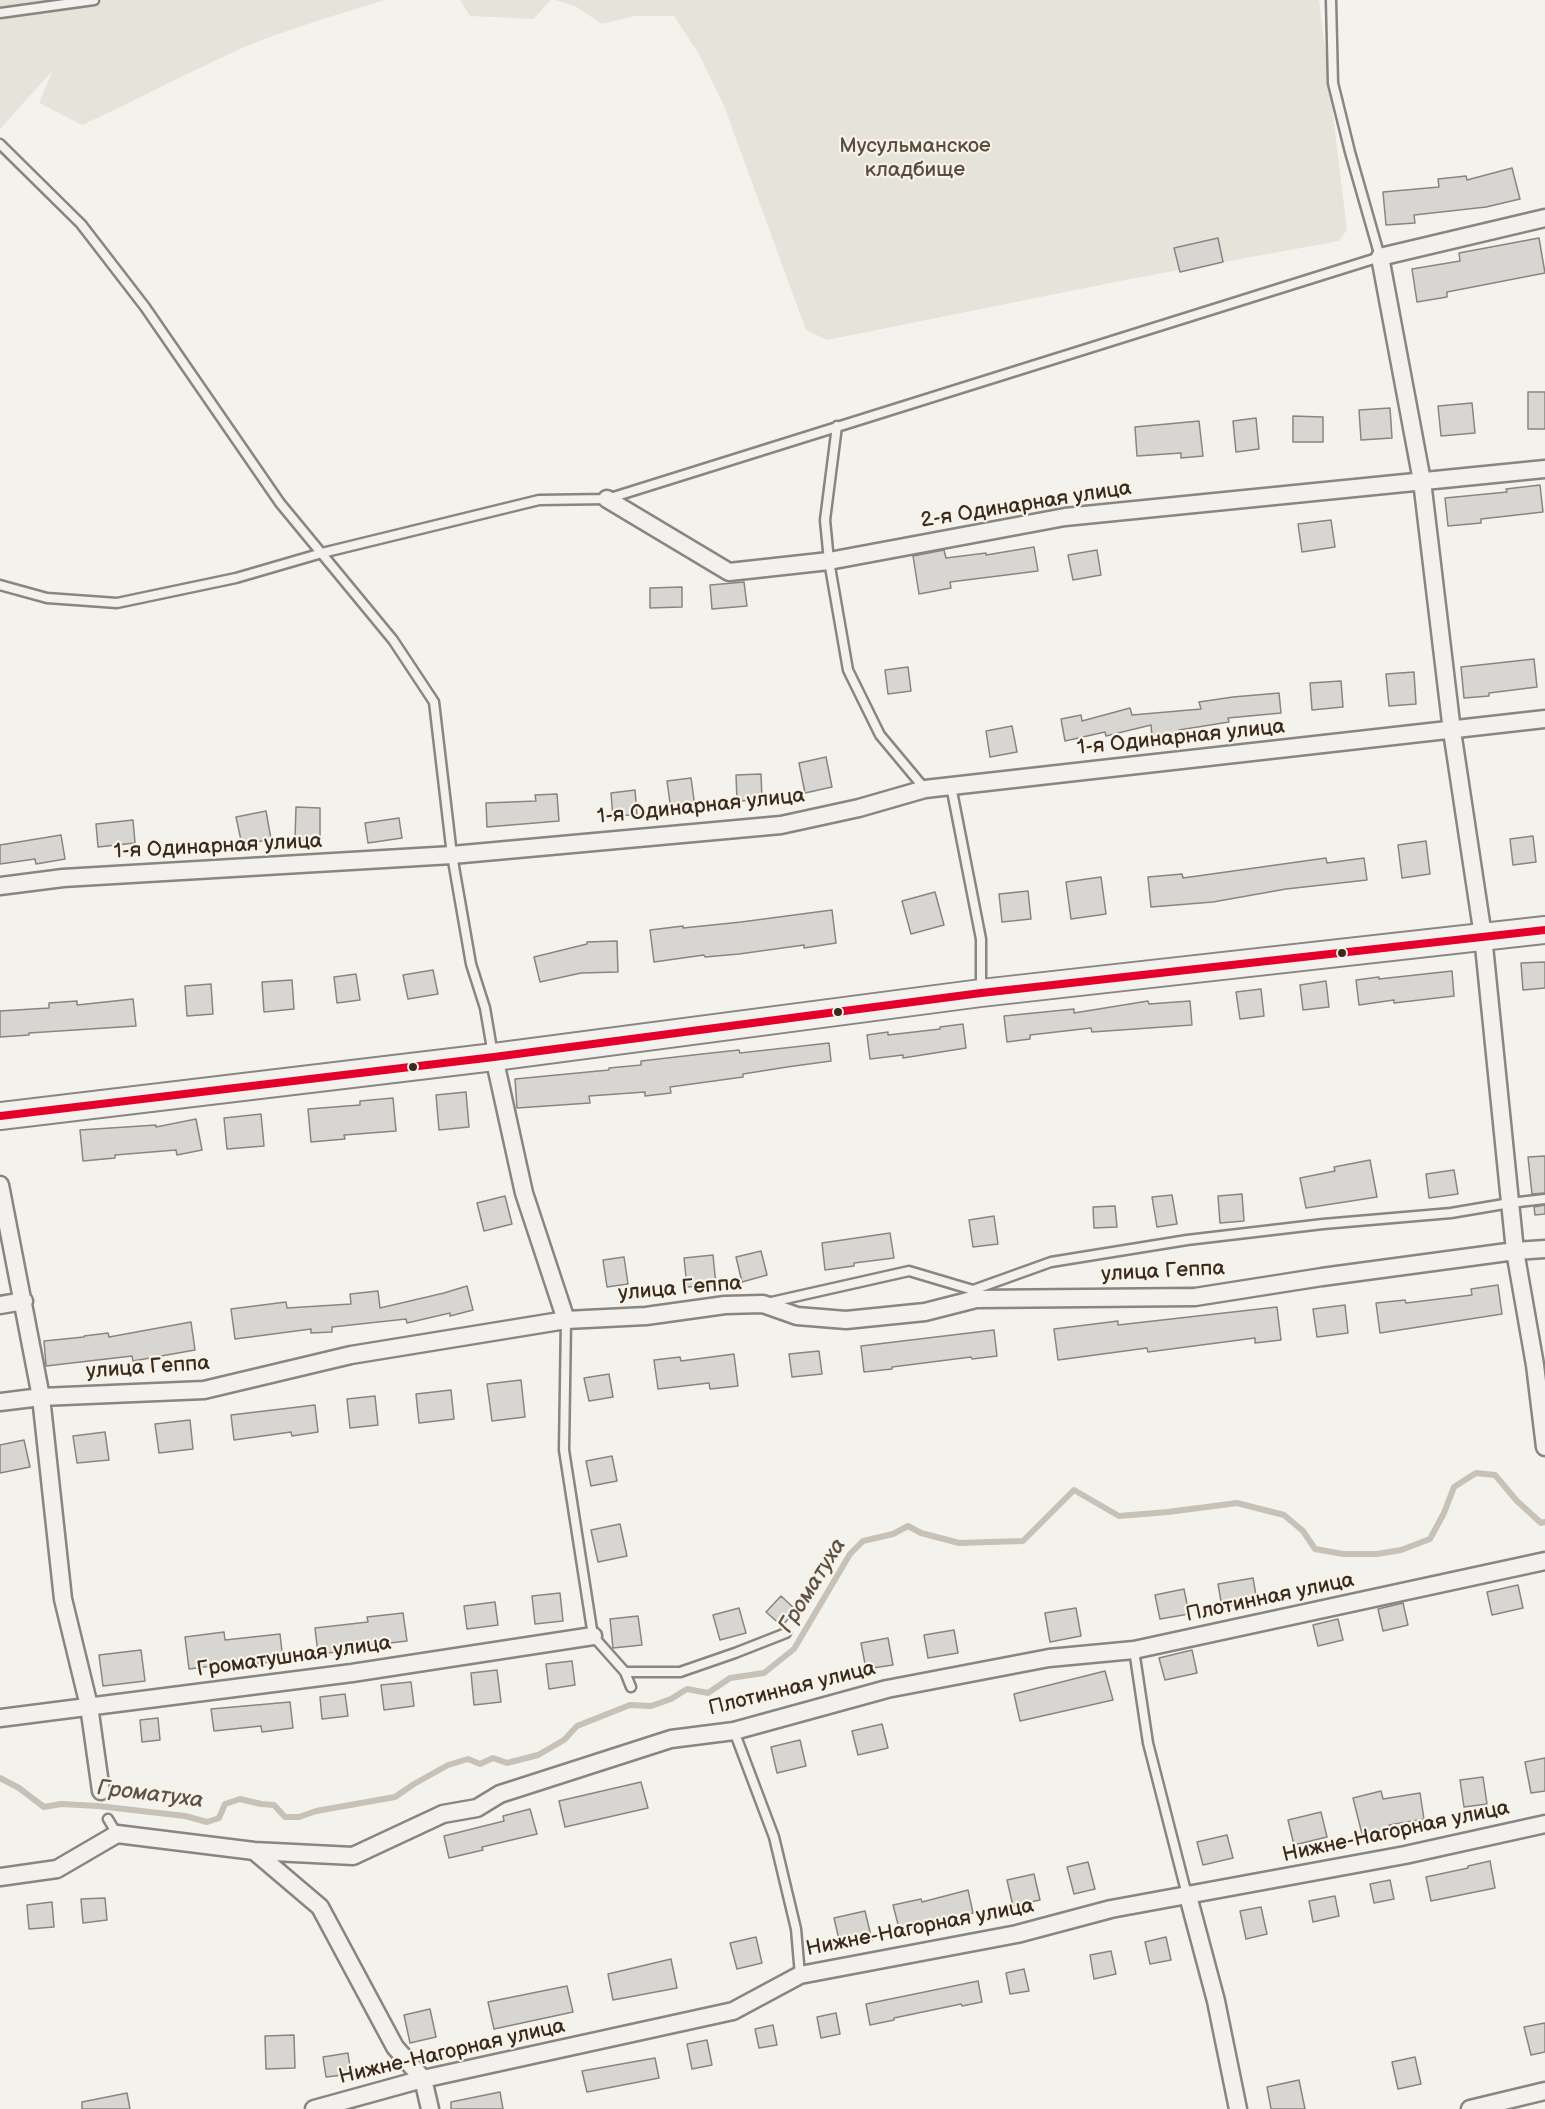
<!DOCTYPE html>
<html>
<head>
<meta charset="utf-8">
<style>
  body { margin:0 }
  canvas { display:block; background:#f4f2ec }
</style>
</head>
<body>
<canvas width="1545" height="2109"></canvas>
<script>
const c = document.querySelector('canvas').getContext('2d');
c.lineJoin = 'round';
function fill(path, color) {
  c.fillStyle = color;
  c.fill(path, 'evenodd');
}
function stroke(path, color, width, dash) {
  c.strokeStyle = color;
  c.lineWidth = width;
  c.lineCap = dash ? 'butt' : 'round';
  c.setLineDash(dash || []);
  c.stroke(path);
}
function write(font, color, halo, rows, align = 'center') {
  c.font = font + ' "Balsamiq Sans",sans-serif';
  c.lineWidth = 4.5;
  c.setLineDash([]);
  c.textBaseline = 'middle';
  c.strokeStyle = halo;
  c.fillStyle = color;
  for (const [text, x, y, turn = 0] of rows) {
    c.save();
    c.translate(x, y);
    c.rotate((+turn || 0) * Math.PI / 180);
    c.textAlign = isNaN(turn) ? turn : align;
    if (halo) c.strokeText(text, 0, 0);
    c.fillText(text, 0, 0);
    c.restore();
  }
}
fill(new Path2D(`
  M 0,0 L 385,0 C 336,15 287,29 240,49 C 187,73 135,101 82,125 L 39,103 L 53,70 L 0,129 Z
  M 460,0 L 551,0 L 533,19 L 470,16 Z
  M 554,0 L 1319,0 L 1347,230 L 1339,241 L 1130,279 L 827,340 L 806,330 L 724,106 L 699,54 L 674,16 L 635,16 L 602,24 L 575,6 Z`), '#e6e3da');
stroke(new Path2D(`
  M 0,1778 L 19,1788 L 44,1807 L 61,1804 L 98,1806 L 185,1816 L 207,1822 L 219,1818 L 225,1804 L 240,1799 L 261,1804 L 274,1805 L 285,1817 L 299,1817 L 316,1811 L 395,1797 L 414,1784 L 448,1765 L 468,1759 L 480,1764 L 493,1758 L 507,1763 L 538,1755 L 564,1740 L 577,1726 L 592,1720 L 630,1705 L 651,1706 L 671,1699 L 687,1689 L 708,1693 L 730,1678 L 764,1673 L 794,1649 L 850,1554 L 863,1541 L 893,1534 L 908,1526 L 921,1533 L 959,1543 L 1023,1541 L 1074,1490 L 1119,1516 L 1168,1512 L 1237,1503 L 1284,1515 L 1303,1531 L 1315,1549 L 1343,1554 L 1377,1554 L 1401,1550 L 1430,1539 L 1444,1513 L 1454,1487 L 1476,1473 L 1495,1475 L 1517,1501 L 1541,1523 L 1545,1522`), '#c7c1b7', 6);
const building = new Path2D(`
  M 1512,168 L 1520,199 L 1486,207 L 1414,215 L 1415,223 L 1386,225 L 1383,192 L 1439,187 L 1438,179 L 1466,176 L 1467,180 Z
  M 1218,238 L 1223,262 L 1180,272 L 1174,248 Z
  M 1539,238 L 1545,273 L 1447,292 L 1447,297 L 1417,302 L 1412,269 L 1460,261 L 1459,253 Z
  M 1528,392 L 1545,392 L 1545,429 L 1528,429 Z
  M 1472,403 L 1475,433 L 1441,436 L 1438,406 Z
  M 1390,408 L 1392,438 L 1361,440 L 1359,410 Z
  M 1293,416 L 1323,417 L 1323,442 L 1293,442 Z
  M 1256,418 L 1259,449 L 1236,452 L 1233,421 Z
  M 1199,421 L 1203,456 L 1181,458 L 1181,453 L 1137,456 L 1135,427 Z
  M 1540,485 L 1543,512 L 1481,519 L 1481,523 L 1448,526 L 1445,498 L 1507,492 L 1506,489 Z
  M 1331,520 L 1335,547 L 1302,552 L 1298,524 Z
  M 1034,547 L 1038,571 L 950,582 L 951,588 L 919,594 L 913,556 L 944,550 L 946,558 L 986,553 L 986,555 Z
  M 1097,550 L 1101,575 L 1073,580 L 1068,555 Z
  M 744,582 L 747,606 L 712,609 L 710,585 Z
  M 682,587 L 682,607 L 650,608 L 650,588 Z
  M 1534,659 L 1537,687 L 1489,693 L 1489,696 L 1464,698 L 1461,667 Z
  M 908,667 L 911,691 L 888,694 L 885,670 Z
  M 1414,672 L 1416,704 L 1389,706 L 1386,674 Z
  M 1341,681 L 1343,707 L 1312,710 L 1310,683 Z
  M 1279,693 L 1281,713 L 1228,718 L 1229,722 L 1179,730 L 1179,734 L 1152,736 L 1151,725 L 1106,736 L 1105,732 L 1065,741 L 1061,719 L 1081,715 L 1082,721 L 1130,708 L 1132,715 L 1201,709 L 1199,702 L 1233,697 Z
  M 1012,726 L 1017,752 L 990,757 L 986,731 Z
  M 826,757 L 832,787 L 805,793 L 799,763 Z
  M 761,774 L 762,800 L 737,801 L 736,775 Z
  M 691,778 L 695,807 L 671,810 L 667,781 Z
  M 635,790 L 637,814 L 613,817 L 611,793 Z
  M 557,794 L 559,821 L 487,827 L 486,803 L 536,801 L 535,795 Z
  M 296,807 L 320,808 L 320,841 L 295,840 Z
  M 266,811 L 271,839 L 242,845 L 236,817 Z
  M 399,818 L 402,838 L 368,843 L 365,823 Z
  M 133,820 L 135,843 L 98,847 L 96,824 Z
  M 61,835 L 65,859 L 36,864 L 35,859 L 0,864 L 0,845 Z
  M 1533,836 L 1536,862 L 1513,865 L 1510,839 Z
  M 1426,841 L 1430,874 L 1402,878 L 1398,845 Z
  M 1326,858 L 1327,863 L 1364,858 L 1367,880 L 1286,889 L 1213,902 L 1151,907 L 1148,877 L 1182,874 L 1183,878 Z
  M 1101,877 L 1106,914 L 1071,919 L 1066,882 Z
  M 1028,891 L 1031,919 L 1002,922 L 999,894 Z
  M 935,892 L 944,925 L 911,934 L 902,901 Z
  M 832,910 L 836,943 L 804,948 L 804,945 L 739,954 L 705,957 L 704,955 L 654,962 L 650,930 L 683,926 L 683,928 L 741,922 Z
  M 617,941 L 618,972 L 581,973 L 540,982 L 534,957 L 587,944 L 587,942 Z
  M 1545,962 L 1545,988 L 1523,990 L 1521,963 Z
  M 433,970 L 438,994 L 408,999 L 403,975 Z
  M 1452,971 L 1454,996 L 1394,1003 L 1394,1000 L 1359,1005 L 1356,980 L 1379,977 L 1379,979 Z
  M 356,974 L 360,1000 L 337,1003 L 334,977 Z
  M 292,980 L 294,1009 L 264,1012 L 262,982 Z
  M 1326,981 L 1329,1007 L 1303,1010 L 1300,985 Z
  M 211,984 L 213,1014 L 187,1016 L 185,986 Z
  M 1261,989 L 1264,1016 L 1240,1019 L 1236,992 Z
  M 133,999 L 136,1026 L 29,1033 L 29,1035 L 0,1037 L 0,1011 L 49,1008 L 49,1003 L 77,1001 L 77,1005 Z
  M 1148,1001 L 1149,1004 L 1190,1001 L 1192,1025 L 1092,1032 L 1091,1028 L 1030,1035 L 1030,1039 L 1007,1042 L 1004,1016 L 1074,1009 L 1074,1013 Z
  M 963,1024 L 966,1048 L 903,1058 L 903,1055 L 870,1059 L 867,1035 L 888,1032 L 888,1035 L 940,1029 L 940,1027 Z
  M 829,1043 L 831,1061 L 787,1067 L 743,1074 L 743,1077 L 670,1087 L 671,1093 L 645,1096 L 645,1092 L 589,1096 L 590,1103 L 517,1108 L 515,1079 L 609,1070 L 609,1068 L 641,1065 L 641,1061 L 702,1054 L 739,1050 L 740,1053 Z
  M 466,1092 L 469,1127 L 439,1130 L 436,1095 Z
  M 393,1098 L 396,1131 L 344,1135 L 345,1139 L 311,1142 L 308,1109 L 360,1105 L 360,1101 Z
  M 261,1114 L 264,1146 L 227,1149 L 224,1118 Z
  M 196,1119 L 202,1150 L 177,1155 L 176,1150 L 115,1155 L 115,1158 L 83,1161 L 80,1130 L 156,1125 L 156,1127 Z
  M 1545,1156 L 1545,1193 L 1532,1194 L 1528,1157 Z
  M 1370,1160 L 1377,1197 L 1306,1208 L 1300,1178 L 1335,1171 L 1334,1167 Z
  M 1454,1170 L 1458,1194 L 1429,1198 L 1426,1174 Z
  M 1242,1194 L 1244,1221 L 1220,1223 L 1218,1196 Z
  M 1172,1195 L 1177,1224 L 1157,1227 L 1152,1197 Z
  M 505,1196 L 512,1224 L 484,1231 L 477,1203 Z
  M 1545,1205 L 1545,1214 L 1535,1215 L 1534,1207 Z
  M 1115,1206 L 1117,1227 L 1094,1228 L 1093,1207 Z
  M 994,1216 L 998,1244 L 973,1247 L 969,1220 Z
  M 890,1233 L 894,1258 L 854,1263 L 854,1266 L 825,1270 L 822,1243 Z
  M 761,1251 L 767,1275 L 742,1282 L 736,1257 Z
  M 713,1255 L 716,1285 L 687,1287 L 684,1258 Z
  M 624,1257 L 628,1284 L 607,1287 L 603,1260 Z
  M 1498,1285 L 1502,1314 L 1380,1333 L 1376,1303 L 1405,1300 L 1406,1303 L 1472,1295 L 1471,1289 Z
  M 467,1286 L 473,1310 L 450,1316 L 450,1313 L 407,1323 L 406,1319 L 332,1327 L 332,1332 L 311,1333 L 311,1329 L 235,1339 L 231,1309 L 286,1302 L 287,1308 L 351,1304 L 350,1294 L 378,1291 L 380,1308 L 444,1293 Z
  M 1345,1305 L 1348,1333 L 1317,1337 L 1313,1309 Z
  M 1277,1307 L 1281,1340 L 1255,1343 L 1255,1338 L 1148,1352 L 1147,1348 L 1058,1360 L 1054,1329 L 1118,1321 L 1118,1325 Z
  M 191,1322 L 195,1350 L 133,1361 L 132,1356 L 46,1366 L 44,1341 L 84,1337 L 84,1336 L 108,1333 L 109,1337 Z
  M 994,1330 L 997,1356 L 972,1359 L 971,1357 L 892,1367 L 892,1369 L 864,1372 L 861,1346 Z
  M 819,1351 L 822,1374 L 792,1377 L 789,1354 Z
  M 734,1354 L 738,1386 L 710,1389 L 709,1383 L 658,1389 L 654,1360 L 680,1357 L 681,1361 Z
  M 609,1374 L 613,1397 L 589,1401 L 584,1378 Z
  M 521,1380 L 525,1417 L 492,1421 L 487,1384 Z
  M 451,1390 L 454,1419 L 419,1423 L 416,1394 Z
  M 375,1396 L 378,1425 L 350,1428 L 347,1399 Z
  M 315,1405 L 318,1432 L 292,1436 L 291,1432 L 234,1440 L 231,1415 Z
  M 190,1420 L 193,1449 L 159,1453 L 155,1424 Z
  M 105,1432 L 109,1460 L 77,1463 L 73,1436 Z
  M 24,1440 L 30,1467 L 0,1473 L 0,1445 Z
  M 612,1456 L 617,1481 L 591,1486 L 586,1461 Z
  M 620,1524 L 627,1556 L 598,1562 L 591,1530 Z
  M 1253,1578 L 1257,1601 L 1222,1607 L 1218,1584 Z
  M 1518,1585 L 1523,1608 L 1492,1615 L 1487,1592 Z
  M 1184,1589 L 1189,1614 L 1160,1619 L 1155,1595 Z
  M 560,1593 L 563,1621 L 535,1624 L 532,1596 Z
  M 781,1596 L 796,1610 L 782,1626 L 766,1612 Z
  M 495,1602 L 498,1625 L 467,1629 L 464,1606 Z
  M 1403,1603 L 1408,1625 L 1383,1631 L 1378,1609 Z
  M 739,1608 L 746,1633 L 720,1640 L 713,1615 Z
  M 1076,1608 L 1081,1636 L 1050,1642 L 1045,1613 Z
  M 403,1613 L 407,1641 L 347,1648 L 347,1651 L 318,1654 L 315,1628 L 368,1622 L 367,1617 Z
  M 638,1616 L 642,1645 L 613,1648 L 610,1619 Z
  M 1338,1619 L 1343,1640 L 1318,1646 L 1313,1625 Z
  M 954,1630 L 958,1653 L 928,1658 L 924,1635 Z
  M 224,1632 L 225,1640 L 280,1634 L 283,1661 L 251,1664 L 251,1661 L 189,1669 L 185,1637 Z
  M 888,1638 L 893,1665 L 866,1669 L 861,1643 Z
  M 141,1650 L 145,1681 L 103,1686 L 99,1655 Z
  M 1192,1650 L 1197,1673 L 1165,1680 L 1159,1658 Z
  M 572,1661 L 575,1685 L 549,1689 L 546,1664 Z
  M 497,1670 L 501,1702 L 474,1705 L 471,1673 Z
  M 1105,1671 L 1113,1700 L 1020,1721 L 1014,1694 Z
  M 411,1682 L 414,1706 L 384,1710 L 381,1685 Z
  M 345,1694 L 348,1716 L 322,1719 L 320,1697 Z
  M 290,1702 L 293,1728 L 262,1732 L 261,1726 L 214,1731 L 211,1709 Z
  M 158,1718 L 160,1740 L 142,1742 L 140,1720 Z
  M 882,1724 L 888,1748 L 858,1755 L 852,1731 Z
  M 800,1740 L 806,1766 L 777,1773 L 771,1747 Z
  M 1545,1758 L 1545,1791 L 1531,1793 L 1525,1762 Z
  M 1483,1777 L 1487,1804 L 1464,1807 L 1460,1780 Z
  M 641,1782 L 648,1808 L 565,1827 L 559,1801 Z
  M 1381,1791 L 1383,1799 L 1420,1793 L 1424,1819 L 1389,1825 L 1390,1827 L 1362,1834 L 1353,1798 Z
  M 530,1809 L 537,1834 L 482,1847 L 483,1850 L 449,1858 L 444,1836 L 504,1821 L 503,1816 Z
  M 1321,1812 L 1327,1837 L 1294,1845 L 1288,1820 Z
  M 1227,1835 L 1233,1858 L 1203,1865 L 1197,1842 Z
  M 1490,1861 L 1495,1888 L 1431,1901 L 1426,1877 L 1468,1868 L 1468,1866 Z
  M 1088,1862 L 1095,1889 L 1074,1894 L 1067,1867 Z
  M 1034,1874 L 1040,1900 L 1013,1906 L 1007,1880 Z
  M 1390,1880 L 1394,1899 L 1374,1903 L 1370,1884 Z
  M 968,1890 L 973,1913 L 900,1932 L 893,1905 L 921,1899 L 922,1902 Z
  M 1335,1896 L 1339,1916 L 1313,1922 L 1309,1901 Z
  M 105,1898 L 107,1920 L 83,1923 L 81,1899 Z
  M 52,1902 L 54,1927 L 29,1929 L 27,1905 Z
  M 1261,1907 L 1267,1934 L 1246,1939 L 1240,1911 Z
  M 865,1911 L 872,1940 L 841,1948 L 834,1918 Z
  M 756,1937 L 762,1963 L 737,1969 L 730,1943 Z
  M 1166,1937 L 1171,1960 L 1150,1964 L 1145,1942 Z
  M 1111,1951 L 1116,1974 L 1094,1979 L 1090,1955 Z
  M 671,1959 L 677,1988 L 613,2000 L 608,1974 Z
  M 1024,1969 L 1029,1991 L 1010,1994 L 1006,1973 Z
  M 978,1981 L 982,2002 L 962,2006 L 961,2004 L 894,2018 L 894,2020 L 870,2025 L 866,2004 Z
  M 567,1986 L 573,2012 L 494,2029 L 488,2002 Z
  M 430,2009 L 436,2037 L 410,2043 L 404,2015 Z
  M 836,2013 L 840,2034 L 821,2038 L 817,2017 Z
  M 1545,2023 L 1545,2052 L 1531,2055 L 1524,2027 Z
  M 773,2025 L 777,2045 L 759,2048 L 755,2029 Z
  M 294,2035 L 295,2068 L 266,2069 L 265,2036 Z
  M 707,2040 L 712,2065 L 692,2069 L 687,2044 Z
  M 348,2053 L 351,2074 L 326,2077 L 323,2057 Z
  M 1415,2057 L 1421,2084 L 1398,2089 L 1392,2062 Z
  M 655,2058 L 659,2078 L 587,2092 L 582,2071 Z
  M 1299,2080 L 1305,2109 L 1271,2109 L 1267,2087 Z
  M 500,2092 L 503,2109 L 451,2109 L 451,2102 Z
  M 127,2093 L 130,2109 L 82,2109 L 82,2102 Z`);
fill(building, '#d8d6d2');
stroke(building, '#898580', 1.5);
const service = new Path2D(`
  M 0,13 L 94,0
  M 0,144 L 81,224 L 145,307 L 280,503 L 393,640 L 434,702 L 452,855 L 471,964 L 485,1008 L 493,1055
  M 837,426 L 825,520 L 829,561 L 848,670 L 880,735 L 925,789
  M 0,585 L 47,598 L 117,603 L 236,578 L 322,553 L 539,500 L 607,499 L 1380,257 L 1350,152 L 1333,83 L 1331,0
  M 951,786 L 981,939 L 981,990
  M 976,1299 L 973,1290 L 1051,1262 L 1187,1240 L 1323,1224 L 1451,1213 L 1510,1203 L 1545,1199
  M 767,1303 L 909,1271 L 973,1290
  M 566,1320 L 564,1450 L 593,1636 L 625,1672 L 631,1687
  M 1134,1650 L 1148,1743 L 1187,1895
  M 625,1672 L 680,1672 L 735,1653 L 786,1633
  M 734,1731 L 774,1837 L 796,1929 L 800,1975
  M 108,1819 L 117,1834`);
const minor = new Path2D(`
  M 1545,218 L 1380,257 L 1422,481 L 1452,731 L 1483,936 L 1515,1251 L 1535,1365 L 1545,1447
  M 607,499 L 729,572 L 829,561 L 1065,517 L 1545,469
  M 0,886 L 63,878 L 452,855 L 781,825 L 859,808 L 925,789 L 1545,719
  M 494,1057 L 524,1193 L 566,1320
  M 0,1185 L 41,1397 L 63,1599 L 89,1706 L 101,1791
  M 0,1305 L 24,1301
  M 0,1402 L 41,1397 L 204,1390 L 351,1355 L 566,1320 L 646,1316 L 725,1305 L 763,1304 L 797,1316 L 846,1320 L 925,1312 L 976,1299 L 1195,1297 L 1322,1277 L 1515,1251 L 1545,1249
  M 0,1718 L 352,1673 L 593,1636
  M 254,1851 L 320,1907 L 395,2047 L 423,2079 L 430,2109
  M 0,1877 L 57,1869 L 117,1834 L 254,1851 L 353,1856 L 443,1814 L 477,1808 L 500,1794 L 671,1739 L 734,1731 L 887,1689 L 1049,1658 L 1134,1650 L 1545,1561
  M 1188,1896 L 1216,2001 L 1238,2109
  M 314,2109 L 423,2079 L 733,2011 L 800,1975 L 1017,1934 L 1111,1909 L 1405,1855 L 1545,1824
  M 1470,2109 L 1545,2091`);
const primary = new Path2D(`
  M 0,1116 L 494,1057 L 981,993 L 1545,930`);
stroke(service, '#898580', 13);
stroke(minor, '#898580', 21);
stroke(primary, '#898580', 30);
stroke(service, '#f2f1ed', 8);
stroke(minor, '#f2f1ed', 16);
stroke(primary, '#f2f1ed', 26);
stroke(new Path2D(`
  M 0,1116 L 494,1057 L 981,993 L 1545,930`), '#e4002b', 8);
for (const [x, y, r, color] of [
  [1342,953,5,"#3b2a1e"],
  [838,1012,5,"#3b2a1e"],
  [413,1067,5,"#3b2a1e"]
]) {
  const dot = new Path2D();
  dot.arc(x, y, r, 0, 2 * Math.PI);
  c.fillStyle = color;
  c.fill(dot);
  stroke(dot, '#f7f3e8', 2);
}
write('21px', '#5b4c41', '#f7f3e8', [
  ["Мусульманское",915,147],
  ["кладбище",915,171]
]);
write('21px', '#3b2a1e', '#f7f3e8', [
  ["2-я Одинарная улица",1026,505,-9],
  ["1-я Одинарная улица",1181,738,-6],
  ["1-я Одинарная улица",701,807,-6],
  ["1-я Одинарная улица",218,847,-3],
  ["улица Геппа",1163,1272,-3],
  ["улица Геппа",680,1289,-5],
  ["улица Геппа",148,1368,-4],
  ["Плотинная улица",1270,1598,-12],
  ["Громатушная улица",294,1657,-8],
  ["Плотинная улица",792,1689,-14],
  ["Нижне-Нагорная улица",1396,1832,-12],
  ["Нижне-Нагорная улица",920,1928,-11],
  ["Нижне-Нагорная улица",452,2052,-13]
]);
write('italic 22px', '#5f5145', '#f7f3e8', [
  ["Громатуха",813,1586,-58],
  ["Громатуха",150,1795,7]
]);
</script>
</body>
</html>
